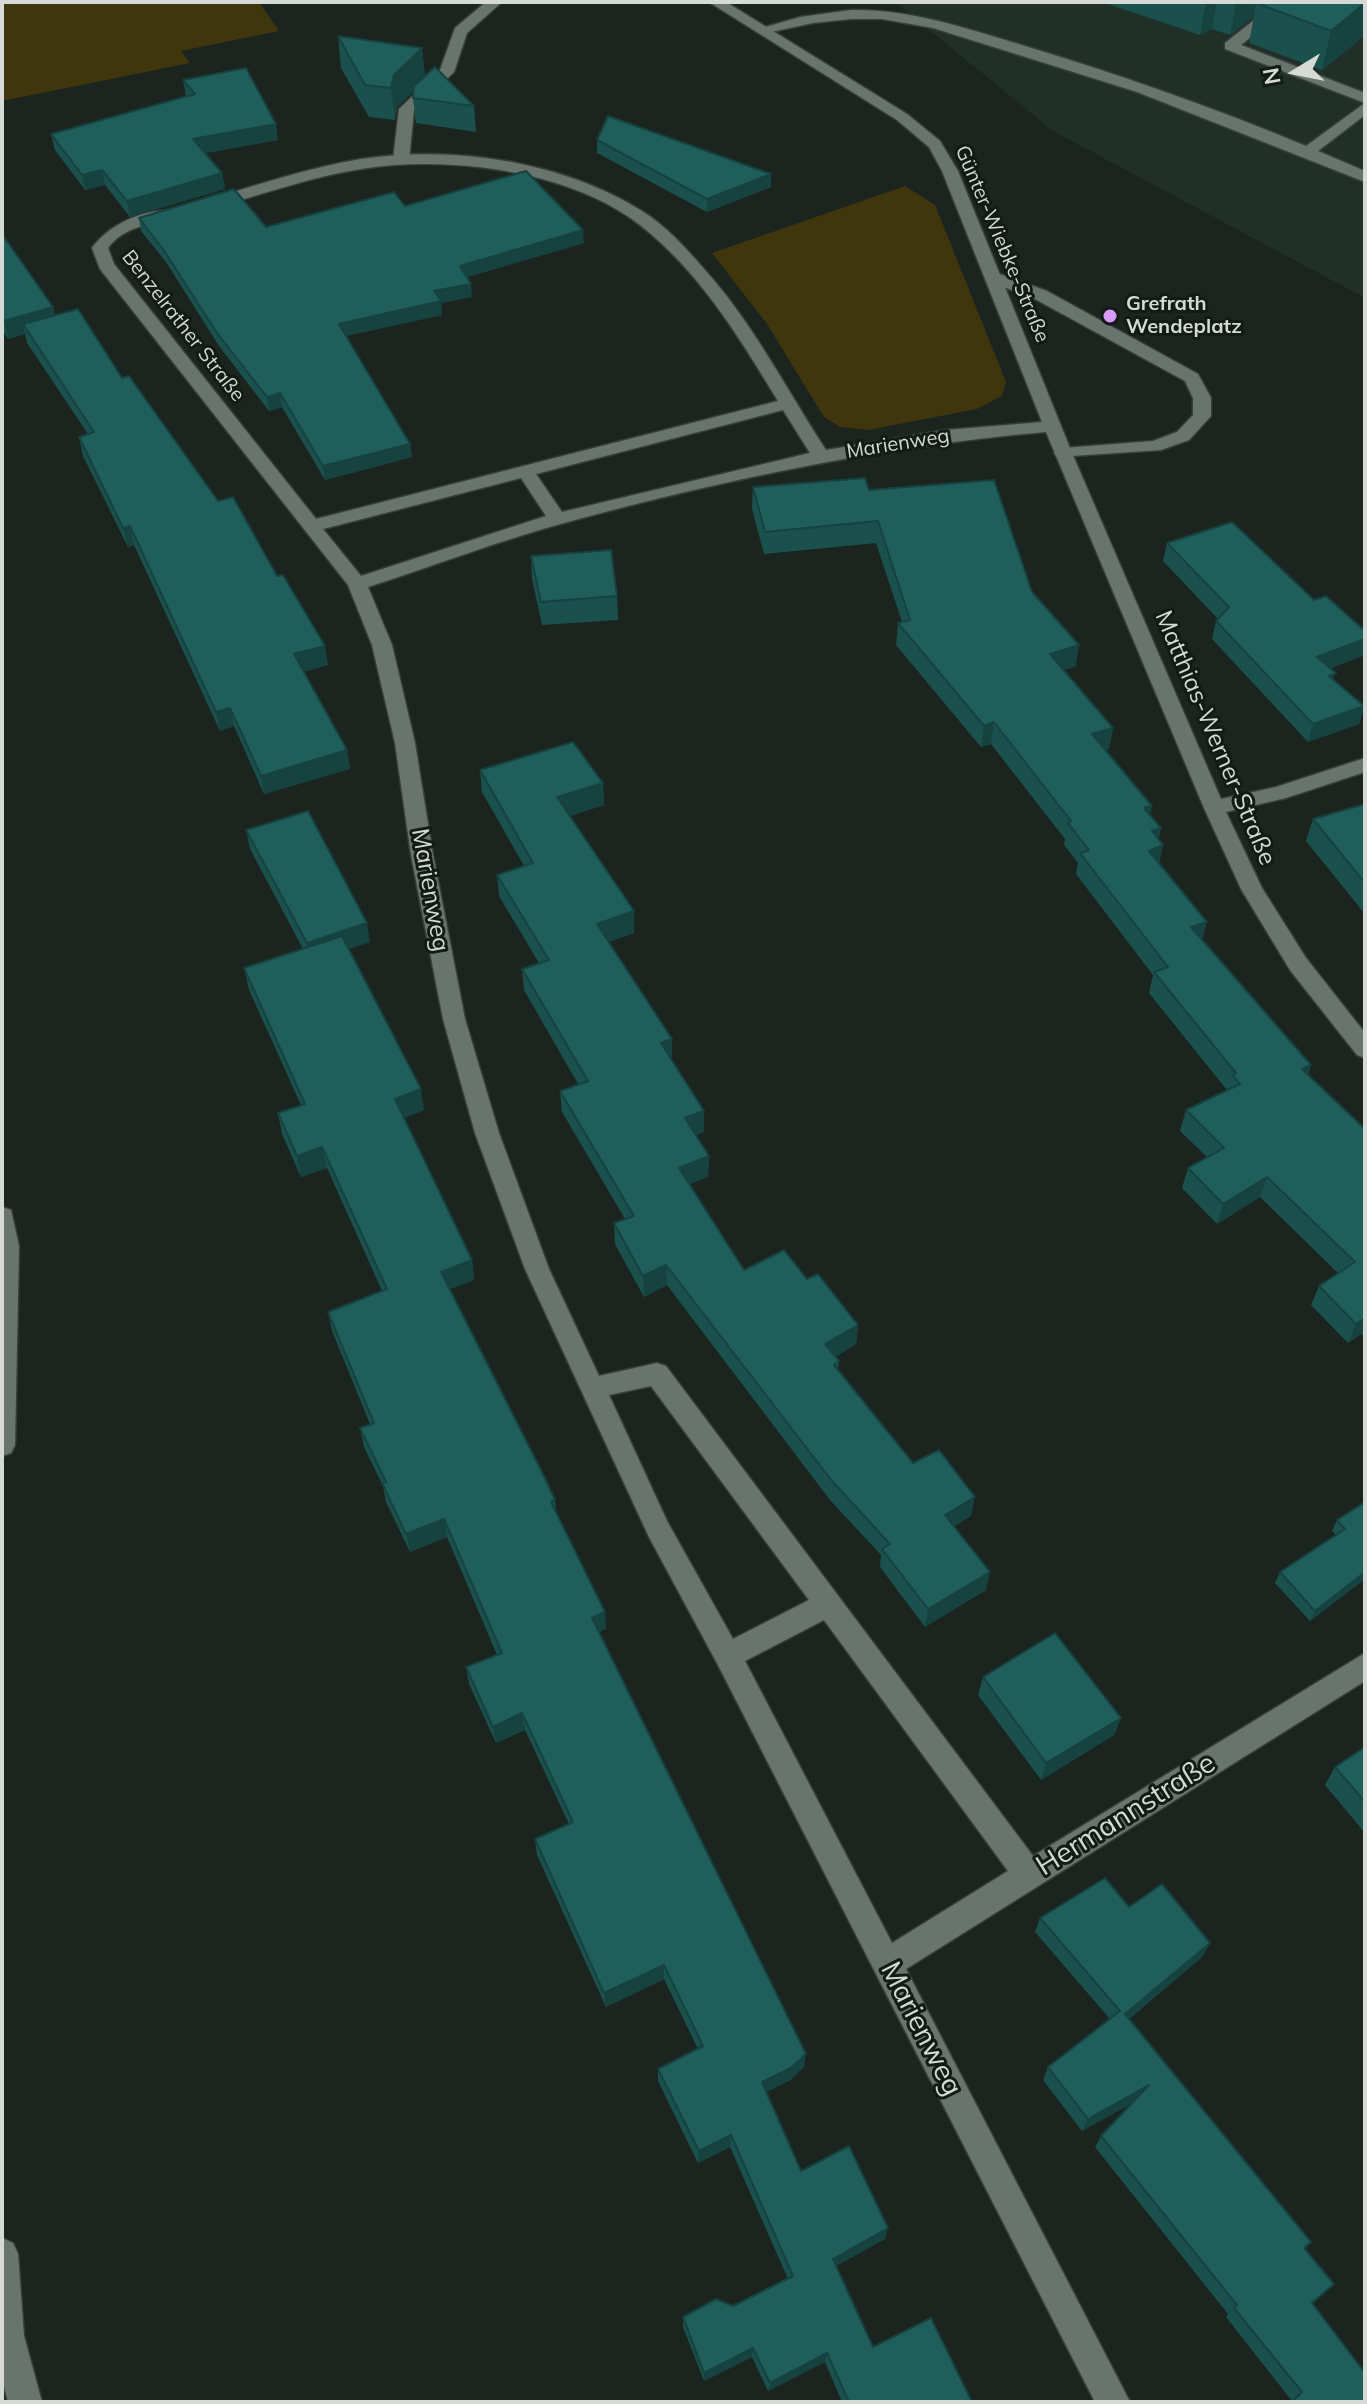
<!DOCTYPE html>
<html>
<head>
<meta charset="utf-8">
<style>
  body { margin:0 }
  #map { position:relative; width:1367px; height:2404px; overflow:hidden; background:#1c241f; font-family:Mulish,sans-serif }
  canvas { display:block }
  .frame { position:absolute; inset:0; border:4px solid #d5dad7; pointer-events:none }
  .north { position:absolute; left:1255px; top:32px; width:80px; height:80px; -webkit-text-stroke:6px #131b16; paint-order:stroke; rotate:260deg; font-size:22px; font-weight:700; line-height:32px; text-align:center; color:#d5dad7 }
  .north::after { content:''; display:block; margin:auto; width:28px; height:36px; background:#d5dad7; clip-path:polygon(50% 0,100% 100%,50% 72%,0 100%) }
</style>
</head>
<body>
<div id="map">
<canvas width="1367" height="2404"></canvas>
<div class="frame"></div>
<div class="north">N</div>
</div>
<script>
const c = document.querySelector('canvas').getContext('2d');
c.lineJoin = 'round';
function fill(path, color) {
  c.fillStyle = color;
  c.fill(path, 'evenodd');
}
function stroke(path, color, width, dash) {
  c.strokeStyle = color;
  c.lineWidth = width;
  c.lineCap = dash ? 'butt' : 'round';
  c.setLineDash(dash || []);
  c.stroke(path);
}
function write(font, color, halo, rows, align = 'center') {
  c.font = font + ' Mulish,sans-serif';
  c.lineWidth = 6;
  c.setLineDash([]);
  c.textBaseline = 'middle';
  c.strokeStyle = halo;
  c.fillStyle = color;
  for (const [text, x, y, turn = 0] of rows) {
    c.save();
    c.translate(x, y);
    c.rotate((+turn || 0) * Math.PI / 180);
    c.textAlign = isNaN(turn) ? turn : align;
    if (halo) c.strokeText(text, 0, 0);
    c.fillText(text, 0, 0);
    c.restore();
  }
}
fill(new Path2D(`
  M 895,2 L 1365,2 L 1365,298 L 1053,131 Z`), '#202f27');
fill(new Path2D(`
  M 2,2 L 259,2 L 279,31 L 181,51 L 190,63 L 2,101 Z
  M 905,186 L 935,205 L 1006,382 L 1002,396 L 977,409 L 868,430 L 840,427 L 824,417 L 767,324 L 712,253 Z`), '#3f360e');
const lane = new Path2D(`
  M 486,2 L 502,2 L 467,33 L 454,72 L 414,110 L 409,160 L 407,163 L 395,163 L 393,160 L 399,109 L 440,70 L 455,28 Z
  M 1277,2 L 1293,2 L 1241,45 L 1365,93 L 1365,103 L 1225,49 L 1225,43 Z
  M 851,10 C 907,9 959,26 1012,42 C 1112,72 1210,106 1306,146 L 1365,103 L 1365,115 L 1318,151 L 1365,171 L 1365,182 L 1137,92 L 933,28 L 882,19 L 851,19 L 813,23 L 762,34 L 755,30 L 800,17 Z
  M 994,272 L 1047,291 L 1198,374 L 1211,398 L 1211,416 L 1189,440 L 1161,450 L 1057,457 L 1054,453 L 1063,448 L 1153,441 L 1177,432 L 1193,415 L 1193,398 L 1185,381 L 1035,299 L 988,281 L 986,277 Z
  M 2,1207 L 11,1210 L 19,1246 L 15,1445 L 11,1453 L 2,1456 Z
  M 2,2238 L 13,2243 L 18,2254 L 24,2336 L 42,2402 L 8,2402 L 2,2379 Z`);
const street = new Path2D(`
  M 709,2 L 726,2 L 907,114 L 940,141 L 958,171 L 1072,453 L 1221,799 L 1276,787 L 1365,758 L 1365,772 L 1286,798 L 1226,812 L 1262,888 L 1306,958 L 1365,1033 L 1365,1058 L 1357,1055 L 1290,970 L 1241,889 L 1204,808 L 1046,432 C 882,446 722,480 564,523 C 498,541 433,566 368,587 L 392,645 L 415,743 L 433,855 L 465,1019 L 499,1133 L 549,1269 L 599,1376 L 657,1363 L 666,1366 L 1033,1856 L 1365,1653 L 1365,1681 L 906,1969 L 1130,2402 L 1095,2402 L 718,1665 L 649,1537 L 525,1269 L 475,1133 L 443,1019 L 411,855 L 395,743 L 372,645 L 348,585 L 100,269 L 92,248 C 107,226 146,206 174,212 L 174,218 C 150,224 123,227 108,248 L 114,264 L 316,519 L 778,401 C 739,337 700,272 640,225 C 569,170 447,155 361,169 C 309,177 259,196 208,209 L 200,204 L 202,201 C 255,186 307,168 361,159 C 453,145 562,161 642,211 C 666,226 686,248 704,269 C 753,323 786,389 826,450 L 946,430 L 1042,422 L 942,171 L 929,147 L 897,120 ZM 783,410 L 810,453 L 562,512 L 536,474 ZM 521,478 L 546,516 L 361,576 L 323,529 ZM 651,1386 L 809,1600 L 733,1639 L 667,1521 L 609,1395 ZM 824,1620 L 1008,1871 L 892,1943 L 745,1661 Z`);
stroke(lane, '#383f3a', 3);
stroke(street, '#383f3a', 3);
fill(lane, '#6a746e');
fill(street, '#6a746e');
fill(new Path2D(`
  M 1102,2 L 1365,2 L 1365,35 L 1322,70 L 1249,43 L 1254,16 L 1230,35 L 1212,29 L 1200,35 Z
  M 338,36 L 422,48 L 425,77 L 474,106 L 476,132 L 416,123 L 413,98 L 414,91 L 397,107 L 395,120 L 369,117 L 341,68 Z
  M 183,80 L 278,140 L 205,153 L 222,173 L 225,189 L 130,217 L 105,185 L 85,190 L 55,150 L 51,134 L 186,96 Z
  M 597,140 L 771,174 L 771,187 L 707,212 L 597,153 Z
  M 405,206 L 584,243 L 467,277 L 472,297 L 441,303 L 442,315 L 346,336 L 410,444 L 412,457 L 325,480 L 282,407 L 269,411 L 219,346 L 166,262 L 141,231 L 139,218 L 266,227 Z
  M 2,234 L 53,307 L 55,315 L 122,378 L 328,665 L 303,672 L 347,750 L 350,769 L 264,794 L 234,726 L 220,731 L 134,545 L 128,547 L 83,456 L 79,437 L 88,434 L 27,343 L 25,334 L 8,339 L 2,330 Z
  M 753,487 L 869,490 L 1032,592 L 1076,666 L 1063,670 L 1113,728 L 1109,749 L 1105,750 L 1150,815 L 1159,839 L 1163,845 L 1159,864 L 1207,922 L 1202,940 L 1311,1065 L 1308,1075 L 1365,1129 L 1365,1338 L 1361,1334 L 1348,1343 L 1311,1305 L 1319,1286 L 1338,1273 L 1260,1197 L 1217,1224 L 1182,1188 L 1188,1168 L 1207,1157 L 1180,1131 L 1186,1110 L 1227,1090 L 1149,993 L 1153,975 L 1076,874 L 1078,863 L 1064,845 L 1065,839 L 991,744 L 981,747 L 896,645 L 898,623 L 902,622 L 876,543 L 764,554 L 752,509 Z
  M 1167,543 L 1314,600 L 1365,631 L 1365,655 L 1331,668 L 1334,681 L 1364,706 L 1359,724 L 1308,742 L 1212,639 L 1216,621 L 1218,619 L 1163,561 Z
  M 531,556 L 617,596 L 618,620 L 542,625 L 532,579 Z
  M 480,770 L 603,783 L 604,805 L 569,816 L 634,933 L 608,942 L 672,1039 L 672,1060 L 704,1111 L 704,1132 L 696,1135 L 709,1156 L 708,1177 L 690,1184 L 744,1270 L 807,1279 L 858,1325 L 856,1344 L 835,1357 L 839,1361 L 838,1371 L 913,1463 L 971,1516 L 954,1526 L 986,1590 L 925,1627 L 880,1567 L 881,1555 L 830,1500 L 667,1285 L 644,1297 L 615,1244 L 614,1223 L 625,1219 L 562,1112 L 560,1091 L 578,1084 L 524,990 L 522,969 L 539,963 L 499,896 L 497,875 L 524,866 L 482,792 Z
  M 1365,804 L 1365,914 L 1306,841 L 1313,819 Z
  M 246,830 L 370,942 L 348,949 L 424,1110 L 404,1118 L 472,1260 L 474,1280 L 450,1289 L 555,1500 L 556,1512 L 606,1629 L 599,1632 L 804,2067 L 789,2081 L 766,2092 L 801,2171 L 885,2239 L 836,2266 L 873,2347 L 972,2402 L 842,2402 L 825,2362 L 768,2391 L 752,2357 L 704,2381 L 683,2327 L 683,2317 L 733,2306 L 788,2279 L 730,2147 L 698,2163 L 658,2081 L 658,2069 L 698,2049 L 664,1979 L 606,2007 L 537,1855 L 535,1839 L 569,1824 L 525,1730 L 496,1743 L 469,1684 L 466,1667 L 497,1655 L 447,1537 L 410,1552 L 386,1502 L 383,1486 L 364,1447 L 360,1428 L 370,1424 L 332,1331 L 328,1312 L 382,1291 L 327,1168 L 301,1177 L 282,1134 L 278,1113 L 301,1105 L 249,990 L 244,968 L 303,949 L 250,849 Z
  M 1365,1502 L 1365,1579 L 1310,1621 L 1275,1583 L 1280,1572 L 1336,1535 L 1332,1531 L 1337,1520 Z
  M 983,1677 L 1121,1718 L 1114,1735 L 1041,1780 L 978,1695 Z
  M 1365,1747 L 1365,1833 L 1325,1785 L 1335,1767 Z
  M 1129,1907 L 1210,1943 L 1202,1957 L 1129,2019 L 1311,2242 L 1305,2249 L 1324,2294 L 1312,2304 L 1365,2402 L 1290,2402 L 1292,2401 L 1226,2317 L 1228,2314 L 1095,2147 L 1101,2136 L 1132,2103 L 1082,2131 L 1043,2080 L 1048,2067 L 1110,2019 L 1035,1932 L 1040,1918 Z`), '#1b514d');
fill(new Path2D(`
  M 1206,2 L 1217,2 L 1212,29 L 1200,35 Z
  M 1236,2 L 1272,2 L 1256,3 L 1254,16 L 1230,35 Z
  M 1365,3 L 1365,35 L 1322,70 L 1331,31 Z
  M 422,48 L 425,80 L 397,107 L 395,120 L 391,88 L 394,75 Z
  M 276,124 L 278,140 L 196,155 L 193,139 Z
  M 102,170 L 105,185 L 85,190 L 82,175 Z
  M 222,173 L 225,189 L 130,217 L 127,201 Z
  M 771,174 L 771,187 L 707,212 L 707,199 Z
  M 583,230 L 584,243 L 461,279 L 460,266 Z
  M 471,284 L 472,297 L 441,303 L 442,315 L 341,337 L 339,324 L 434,291 Z
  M 53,307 L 57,324 L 23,324 L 25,334 L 8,339 L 4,321 Z
  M 280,393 L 282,407 L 269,411 L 267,397 Z
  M 410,444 L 412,457 L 325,480 L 323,466 Z
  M 130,526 L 134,545 L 128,547 L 123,528 Z
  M 1365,639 L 1365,655 L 1312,675 L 1317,657 Z
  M 1079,645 L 1076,666 L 1046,676 L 1050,654 Z
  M 325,646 L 328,665 L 297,673 L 294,654 Z
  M 1364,706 L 1359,724 L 1308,742 L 1313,724 Z
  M 230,708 L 234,726 L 220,731 L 216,712 Z
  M 994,722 L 991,744 L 981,747 L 984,726 Z
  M 1113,728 L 1109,749 L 1088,756 L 1092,734 Z
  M 347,750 L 350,769 L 264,794 L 261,776 Z
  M 603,783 L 604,805 L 558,820 L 557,797 Z
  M 1152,806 L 1147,827 L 1144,808 Z
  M 1161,828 L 1157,848 L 1163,845 L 1158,866 L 1149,852 L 1152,831 Z
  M 634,911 L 634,933 L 598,946 L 597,924 Z
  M 1207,922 L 1201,943 L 1191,927 Z
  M 367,923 L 370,942 L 310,962 L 307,943 Z
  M 672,1039 L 672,1060 L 661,1043 Z
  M 1311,1065 L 1304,1086 L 1302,1069 Z
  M 421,1089 L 424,1110 L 398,1120 L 395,1099 Z
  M 704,1111 L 704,1132 L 685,1139 L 685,1118 Z
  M 322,1147 L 327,1168 L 301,1177 L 297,1156 Z
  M 709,1156 L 708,1177 L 679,1188 L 679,1168 Z
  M 1267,1177 L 1260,1197 L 1217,1224 L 1223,1204 Z
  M 472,1260 L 474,1280 L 444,1291 L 441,1272 Z
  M 666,1265 L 667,1285 L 644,1297 L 643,1276 Z
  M 1365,1318 L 1365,1325 L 1361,1334 L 1348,1343 L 1356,1324 Z
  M 858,1325 L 856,1344 L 823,1364 L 825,1344 Z
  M 975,1497 L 971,1516 L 942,1534 L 945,1515 Z
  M 444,1519 L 447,1537 L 410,1552 L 406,1534 Z
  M 990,1572 L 986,1590 L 925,1627 L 928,1609 Z
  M 1365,1572 L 1365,1579 L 1310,1621 L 1315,1611 Z
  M 605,1612 L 606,1629 L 593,1635 L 592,1618 Z
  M 522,1713 L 525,1730 L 496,1743 L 493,1727 Z
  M 1121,1718 L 1114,1735 L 1041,1780 L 1046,1763 Z
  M 1210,1943 L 1202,1957 L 1118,2027 L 1125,2014 Z
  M 664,1965 L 664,1979 L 606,2007 L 604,1993 Z
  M 806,2054 L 804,2067 L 789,2081 L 760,2095 L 762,2082 Z
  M 1149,2085 L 1142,2098 L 1082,2131 L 1088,2119 Z
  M 731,2135 L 730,2147 L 698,2163 L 699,2151 Z
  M 888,2228 L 885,2239 L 830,2269 L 833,2259 Z
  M 753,2348 L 752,2357 L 704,2381 L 704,2373 Z
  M 827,2353 L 825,2362 L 768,2391 L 770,2383 Z`), '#16423f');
const building = new Path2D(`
  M 1258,2 L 1365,2 L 1365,3 L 1331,31 L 1256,3 Z
  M 338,36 L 422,48 L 394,75 L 391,88 L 365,85 Z
  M 435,67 L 474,106 L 413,98 L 414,86 Z
  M 246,68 L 276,124 L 193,139 L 222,173 L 127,201 L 102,170 L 82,175 L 51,134 L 195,94 L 183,80 Z
  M 608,116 L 771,174 L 707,199 L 597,140 Z
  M 526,171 L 583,230 L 460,266 L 471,284 L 434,291 L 441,301 L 339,324 L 410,444 L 323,466 L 280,393 L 267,397 L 217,333 L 163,249 L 139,218 L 234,189 L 266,227 L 394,192 L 405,206 Z
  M 2,234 L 53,307 L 4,321 L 2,319 Z
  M 78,309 L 122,378 L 129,376 L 218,501 L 233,497 L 277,576 L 283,575 L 325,646 L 294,654 L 347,750 L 261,776 L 230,708 L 216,712 L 130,526 L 123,528 L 79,437 L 94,432 L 23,324 Z
  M 865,478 L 869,490 L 994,480 L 1032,592 L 1079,645 L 1050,654 L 1113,728 L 1092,734 L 1152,806 L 1144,808 L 1161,828 L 1152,831 L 1163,845 L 1149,851 L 1207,922 L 1191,927 L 1311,1065 L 1302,1069 L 1365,1129 L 1365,1318 L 1356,1324 L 1319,1286 L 1355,1262 L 1267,1177 L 1223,1204 L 1188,1168 L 1224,1148 L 1186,1110 L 1240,1084 L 1233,1075 L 1236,1073 L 1154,972 L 1168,967 L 1080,853 L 1089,850 L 1068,823 L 1071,821 L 994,722 L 984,726 L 898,623 L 910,620 L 878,521 L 765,532 L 753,487 Z
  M 1232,522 L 1314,600 L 1326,596 L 1365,631 L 1365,639 L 1317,657 L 1336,673 L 1329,676 L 1364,706 L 1313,724 L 1216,621 L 1229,607 L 1167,543 Z
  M 611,550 L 617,596 L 541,602 L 531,556 Z
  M 573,742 L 603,783 L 557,797 L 634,911 L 597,924 L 672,1039 L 661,1043 L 704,1111 L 685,1118 L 709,1156 L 679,1168 L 744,1270 L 784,1250 L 807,1279 L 818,1274 L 858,1325 L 825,1344 L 839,1361 L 834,1365 L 913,1463 L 939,1450 L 975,1497 L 945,1515 L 990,1572 L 928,1609 L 882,1549 L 890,1544 L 832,1481 L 666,1265 L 643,1276 L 614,1223 L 634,1216 L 560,1091 L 588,1081 L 522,969 L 549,960 L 497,875 L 533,863 L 480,770 Z
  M 1365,804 L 1365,883 L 1313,819 Z
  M 308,811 L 367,923 L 307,943 L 246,830 Z
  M 342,936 L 421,1089 L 395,1099 L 472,1260 L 441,1272 L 545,1478 L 555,1500 L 551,1502 L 605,1612 L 592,1618 L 806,2054 L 791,2068 L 762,2082 L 801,2171 L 849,2146 L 888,2228 L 833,2259 L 873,2347 L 931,2318 L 972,2402 L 849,2402 L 827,2353 L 770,2383 L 753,2348 L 704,2373 L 683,2317 L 716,2299 L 733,2306 L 793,2276 L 731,2135 L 699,2151 L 658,2069 L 703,2046 L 664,1965 L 604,1993 L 535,1839 L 573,1822 L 522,1713 L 493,1727 L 466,1667 L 502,1653 L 444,1519 L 406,1534 L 382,1483 L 386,1482 L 360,1428 L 374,1423 L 328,1312 L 387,1289 L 322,1147 L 297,1156 L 278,1113 L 305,1104 L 244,968 Z
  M 1365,1502 L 1365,1572 L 1315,1611 L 1280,1572 L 1345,1529 L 1337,1520 Z
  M 1055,1633 L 1121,1718 L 1046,1763 L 983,1677 Z
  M 1365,1747 L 1365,1802 L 1335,1767 Z
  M 1105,1878 L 1129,1907 L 1162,1884 L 1210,1943 L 1125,2014 L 1311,2242 L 1304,2248 L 1334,2284 L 1312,2303 L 1365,2373 L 1365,2402 L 1292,2402 L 1302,2392 L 1234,2308 L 1237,2305 L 1101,2136 L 1149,2085 L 1088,2119 L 1048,2067 L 1120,2011 L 1040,1918 Z`);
fill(building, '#1f5e5a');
stroke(building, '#16423f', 2);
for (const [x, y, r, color] of [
  [1110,316,8,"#d79bf9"]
]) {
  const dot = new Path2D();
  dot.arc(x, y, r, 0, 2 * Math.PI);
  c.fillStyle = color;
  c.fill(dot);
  stroke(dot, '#131b16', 3);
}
write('20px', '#d5dad7', '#131b16', [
  ["Günter-Wiebke-Straße",1002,244,67],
  ["Benzelrather Straße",183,326,52],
  ["Marienweg",898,444,-9]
]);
write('bold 20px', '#d5dad7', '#131b16', [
  ["Grefrath",1126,304],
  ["Wendeplatz",1126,327]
], 'left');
write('24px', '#d5dad7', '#131b16', [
  ["Matthias-Werner-Straße",1215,738,67],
  ["Marienweg",430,890,80]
]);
write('28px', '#d5dad7', '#131b16', [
  ["Hermannstraße",1126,1815,-32],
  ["Marienweg",921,2029,63]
]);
</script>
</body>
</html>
